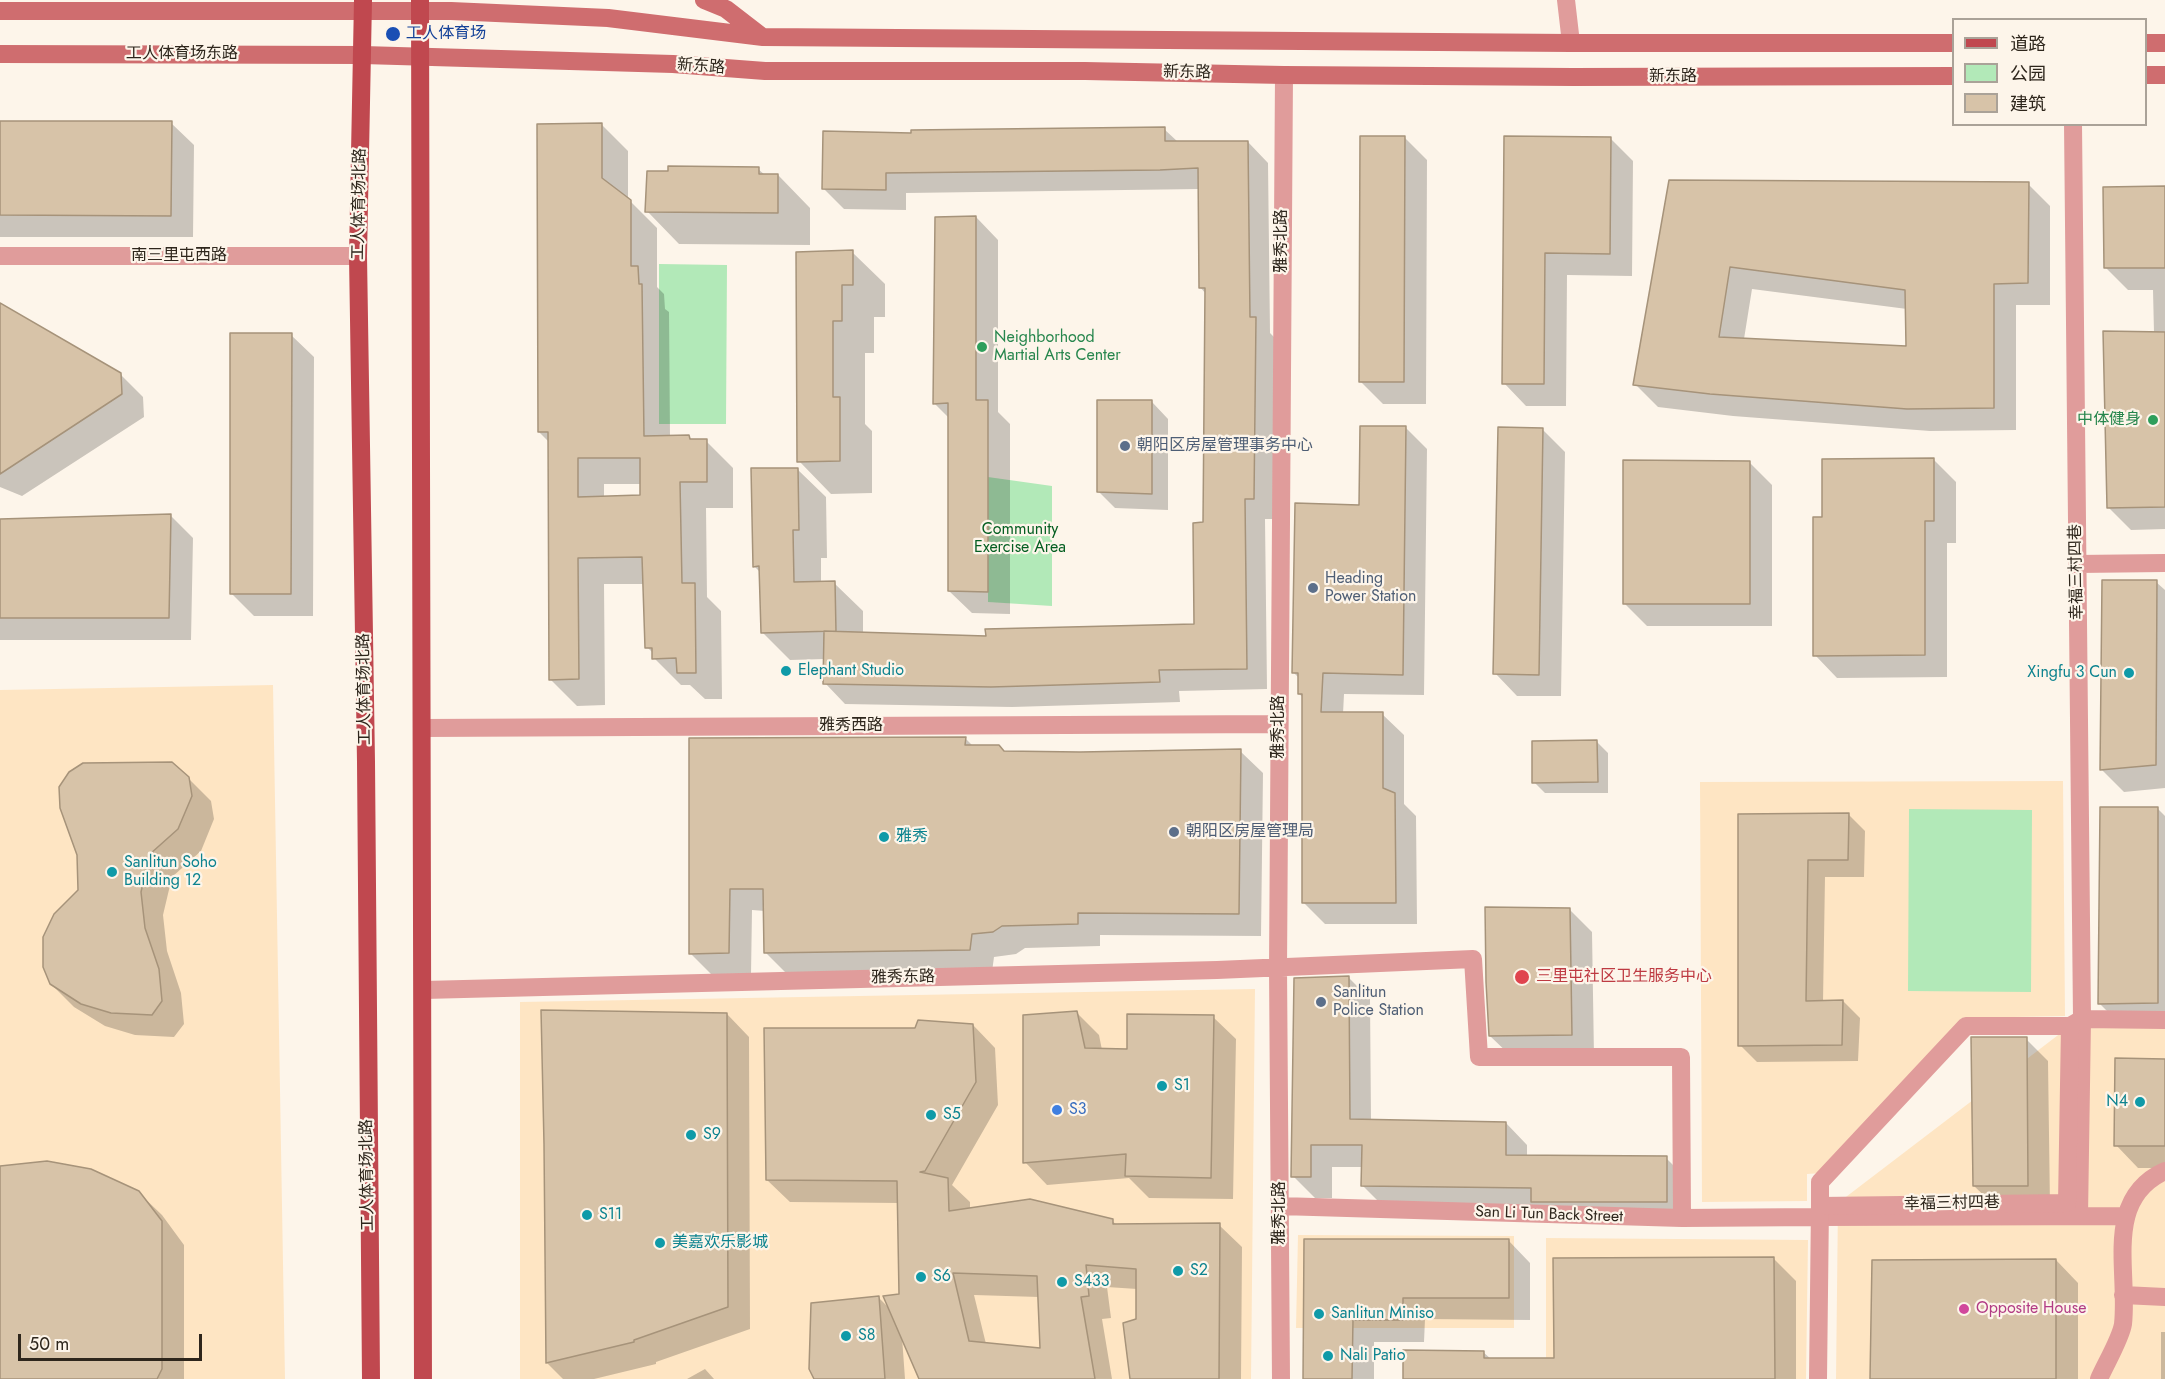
<!DOCTYPE html>
<html>
<head>
<meta charset="utf-8">
<style>
  body { margin:0 }
  #map { position:relative; width:2165px; height:1379px; overflow:hidden; background:#fdf5ea; font-family:Jost,"Noto Sans SC",sans-serif }
  canvas { display:block }
  .legend { position:absolute; left:1952px; top:18px; width:195px; height:108px; box-sizing:border-box; background:#fdf5ea; border:2px solid #aaa298; margin:0; padding:8px 10px; list-style:none; font-size:18px; color:#2e261c }
  .legend li { display:flex; align-items:center; gap:12px; height:30px }
  .legend b { width:30px; border:2px solid #aaa298 }
  .scale { position:absolute; left:18px; top:1334px; width:184px; height:27px; box-sizing:border-box; border:3px solid #2e261c; border-top:0; padding-left:8px; font-size:18px; line-height:21px; white-space:nowrap; color:#2e261c; -webkit-text-stroke:4px #fdf5ea; paint-order:stroke }
</style>
</head>
<body>
<div id="map">
<canvas width="2165" height="1379"></canvas>
<ul class="legend">
<li><b style="height:8px;background:#c0484f"></b>道路</li>
<li><b style="height:16px;background:#b2e9b8"></b>公园</li>
<li><b style="height:16px;background:#d7c3a8"></b>建筑</li>
</ul>
<div class="scale">50 m</div>
</div>
<script>
const c = document.querySelector('canvas').getContext('2d');
c.lineJoin = 'round';
function fill(path, color) {
  c.fillStyle = color;
  c.fill(path, 'evenodd');
}
function stroke(path, color, width, dash) {
  c.strokeStyle = color;
  c.lineWidth = width;
  c.lineCap = dash ? 'butt' : 'round';
  c.setLineDash(dash || []);
  c.stroke(path);
}
function write(font, color, halo, rows, align = 'center') {
  c.font = font + ' Jost,"Noto Sans SC",sans-serif';
  c.lineWidth = 4.5;
  c.setLineDash([]);
  c.textBaseline = 'middle';
  c.strokeStyle = halo;
  c.fillStyle = color;
  for (const [text, x, y, turn = 0] of rows) {
    c.save();
    c.translate(x, y);
    c.rotate((+turn || 0) * Math.PI / 180);
    c.textAlign = isNaN(turn) ? turn : align;
    if (halo) c.strokeText(text, 0, 0);
    c.fillText(text, 0, 0);
    c.restore();
  }
}
fill(new Path2D(`
  M 273,685 L 285,1379 L 0,1379 L 0,690 Z
  M 2063,781 L 2065,1016 L 1962,1018 L 1822,1173 L 1807,1174 L 1807,1201 L 1702,1202 L 1700,782 Z
  M 1255,989 L 1251,1379 L 520,1379 L 520,1002 Z
  M 2070,1026 L 2165,1027 L 2165,1379 L 1836,1379 L 1838,1203 Z
  M 1298,1235 L 1514,1236 L 1514,1328 L 1296,1328 Z
  M 1546,1238 L 1808,1240 L 1806,1379 L 1546,1379 Z`), '#fee5c3');
fill(new Path2D(`
  M 659,264 L 727,265 L 726,424 L 659,424 Z
  M 988,477 L 1052,486 L 1052,606 L 988,602 Z
  M 1909,809 L 2032,810 L 2031,992 L 1908,991 Z`), '#b2e9b8');
fill(new Path2D(`
  M 0,122 L 171,123 L 194,145 L 193,237 L 0,237 Z
  M 601,124 L 628,151 L 628,199 L 657,228 L 657,287 L 664,294 L 665,309 L 669,312 L 670,437 L 689,437 L 693,441 L 706,441 L 733,468 L 733,508 L 706,508 L 707,597 L 721,611 L 722,699 L 705,699 L 690,685 L 681,685 L 654,658 L 654,654 L 647,647 L 645,584 L 604,584 L 605,705 L 577,706 L 550,679 L 549,442 L 539,432 ZM 604,484 L 641,484 L 641,496 L 604,497 Z
  M 1164,129 L 1178,142 L 1248,142 L 1268,163 L 1270,333 L 1276,339 L 1274,519 L 1265,519 L 1267,689 L 1179,691 L 1180,702 L 1012,707 L 845,704 L 825,683 L 825,659 L 790,660 L 762,632 L 761,573 L 754,566 L 797,469 L 826,497 L 827,558 L 821,558 L 821,583 L 834,583 L 863,611 L 863,634 L 987,638 L 1196,625 L 1204,524 L 1206,294 L 1200,287 L 1199,189 L 906,193 L 906,210 L 844,209 L 823,188 L 913,134 Z
  M 1404,137 L 1427,160 L 1426,404 L 1383,404 L 1361,382 Z
  M 1505,138 L 1611,139 L 1633,161 L 1632,276 L 1567,275 L 1566,406 L 1526,406 L 1504,383 Z
  M 758,169 L 765,175 L 778,175 L 810,208 L 810,245 L 679,244 L 647,211 Z
  M 1670,182 L 2028,184 L 2050,206 L 2050,305 L 2016,305 L 2016,430 L 1930,431 L 1733,416 L 1658,407 L 1635,384 ZM 1752,289 L 1907,309 L 1907,347 L 1744,339 Z
  M 2165,188 L 2165,529 L 2131,530 L 2108,507 L 2154,333 L 2153,290 L 2128,290 L 2105,267 Z
  M 976,217 L 998,240 L 998,412 L 1010,424 L 1010,614 L 972,613 L 949,591 L 949,418 L 934,403 Z
  M 852,252 L 885,284 L 885,317 L 874,317 L 874,353 L 865,353 L 865,424 L 872,431 L 872,493 L 831,494 L 799,461 L 797,254 Z
  M 0,305 L 120,374 L 143,397 L 144,417 L 22,496 L 0,487 Z
  M 291,335 L 314,357 L 313,616 L 254,616 L 231,593 Z
  M 1152,402 L 1168,419 L 1168,510 L 1115,508 L 1098,491 Z
  M 1406,428 L 1427,449 L 1424,695 L 1344,694 L 1343,714 L 1382,714 L 1404,735 L 1404,804 L 1416,816 L 1417,924 L 1325,924 L 1304,903 L 1304,698 L 1299,694 L 1299,678 L 1293,672 L 1360,507 Z
  M 1542,429 L 1565,452 L 1561,696 L 1517,696 L 1495,673 Z
  M 1933,459 L 1956,482 L 1956,543 L 1947,543 L 1947,677 L 1837,678 L 1815,655 L 1824,518 Z
  M 1749,462 L 1772,485 L 1772,626 L 1647,626 L 1624,603 Z
  M 170,515 L 193,538 L 191,640 L 0,640 L 0,520 Z
  M 2156,582 L 2165,590 L 2165,788 L 2124,792 L 2101,769 Z
  M 965,738 L 974,747 L 1003,752 L 1080,753 L 1240,751 L 1263,773 L 1261,936 L 1100,935 L 1100,946 L 1025,948 L 1016,954 L 994,957 L 992,972 L 788,975 L 765,952 L 765,911 L 752,910 L 751,975 L 713,976 L 690,953 L 690,740 Z
  M 1597,742 L 1608,753 L 1608,793 L 1545,793 L 1534,782 Z
  M 188,778 L 211,801 L 214,819 L 201,851 L 172,877 L 163,915 L 167,951 L 181,993 L 184,1024 L 174,1037 L 135,1035 L 105,1026 L 74,1007 L 51,984 L 80,890 Z
  M 2157,808 L 2165,816 L 2165,1025 L 2122,1026 L 2100,1004 Z
  M 1848,814 L 1865,831 L 1864,877 L 1825,877 L 1823,1002 L 1843,1001 L 1860,1018 L 1858,1061 L 1757,1062 L 1740,1045 L 1740,816 Z
  M 1569,909 L 1592,932 L 1594,1057 L 1513,1058 L 1490,1036 Z
  M 1348,977 L 1370,999 L 1371,1121 L 1506,1123 L 1527,1145 L 1527,1157 L 1666,1158 L 1688,1180 L 1688,1223 L 1384,1207 L 1362,1185 L 1363,1167 L 1332,1167 L 1332,1198 L 1315,1198 L 1293,1176 Z
  M 1076,1012 L 1099,1035 L 1102,1050 L 1128,1050 L 1213,1017 L 1236,1039 L 1233,1199 L 1149,1198 L 1129,1178 L 1047,1185 L 1025,1162 Z
  M 727,1014 L 749,1037 L 750,1329 L 656,1362 L 656,1364 L 594,1379 L 563,1379 L 547,1363 Z
  M 973,1025 L 995,1048 L 998,1105 L 952,1185 L 970,1202 L 970,1209 L 1112,1221 L 1117,1225 L 1219,1225 L 1242,1247 L 1241,1379 L 1131,1379 L 1137,1320 L 1137,1289 L 1107,1287 L 1111,1318 L 1102,1319 L 1112,1379 L 921,1379 L 902,1337 L 905,1379 L 815,1379 L 879,1298 L 891,1310 L 900,1296 L 899,1203 L 790,1202 L 767,1180 L 917,1030 ZM 974,1295 L 1039,1297 L 1041,1350 L 986,1344 Z
  M 2026,1039 L 2048,1061 L 2050,1207 L 1997,1208 L 1974,1186 Z
  M 2165,1060 L 2165,1168 L 2138,1168 L 2116,1145 Z
  M 0,1168 L 138,1192 L 162,1215 L 184,1245 L 184,1379 L 0,1379 Z
  M 1305,1240 L 1508,1240 L 1530,1263 L 1530,1320 L 1425,1319 L 1424,1342 L 1374,1342 L 1374,1379 L 1304,1379 Z
  M 1774,1259 L 1796,1281 L 1796,1379 L 1404,1379 L 1483,1352 L 1491,1359 L 1555,1359 Z
  M 2056,1260 L 2078,1283 L 2078,1379 L 1871,1379 Z
  M 2161,1332 L 2165,1332 L 2165,1379 L 2161,1379 Z
  M 705,1369 L 714,1379 L 687,1379 Z`), '#0003');
const building = new Path2D(`
  M 0,121 L 172,121 L 171,216 L 0,215 Z
  M 602,123 L 602,178 L 631,200 L 631,266 L 638,266 L 639,284 L 642,284 L 644,436 L 689,435 L 690,439 L 707,439 L 707,482 L 680,482 L 682,583 L 695,583 L 696,673 L 677,673 L 676,658 L 652,659 L 652,648 L 645,648 L 642,557 L 578,558 L 579,679 L 549,680 L 548,432 L 538,432 L 537,124 ZM 578,458 L 640,458 L 640,495 L 578,497 Z
  M 1165,127 L 1165,141 L 1248,141 L 1250,317 L 1256,317 L 1254,499 L 1245,499 L 1247,669 L 1159,670 L 1160,682 L 991,687 L 823,684 L 824,631 L 986,636 L 985,629 L 1194,624 L 1193,523 L 1203,522 L 1205,288 L 1199,288 L 1198,168 L 1160,170 L 886,173 L 886,190 L 822,189 L 823,131 L 911,133 L 911,130 Z
  M 1360,136 L 1405,136 L 1404,382 L 1359,382 Z
  M 1504,136 L 1611,137 L 1610,254 L 1545,253 L 1544,384 L 1502,384 Z
  M 668,166 L 759,167 L 759,174 L 778,174 L 778,213 L 645,212 L 647,171 L 668,171 Z
  M 1669,180 L 2029,182 L 2028,283 L 1994,284 L 1994,408 L 1907,409 L 1710,394 L 1633,385 ZM 1730,267 L 1905,290 L 1906,346 L 1719,337 Z
  M 2165,186 L 2165,268 L 2104,268 L 2103,187 Z
  M 976,216 L 976,400 L 988,400 L 988,592 L 948,591 L 948,403 L 933,404 L 935,217 Z
  M 853,250 L 853,285 L 842,285 L 842,321 L 833,321 L 833,397 L 840,397 L 840,461 L 797,462 L 796,252 Z
  M 0,303 L 121,373 L 122,394 L 0,474 Z
  M 2103,331 L 2165,332 L 2165,507 L 2107,508 Z
  M 230,333 L 292,333 L 291,594 L 230,594 Z
  M 1097,400 L 1152,400 L 1152,494 L 1097,492 Z
  M 1360,426 L 1406,426 L 1403,675 L 1323,673 L 1321,712 L 1383,712 L 1383,788 L 1395,793 L 1396,903 L 1302,903 L 1302,694 L 1298,694 L 1298,673 L 1292,673 L 1295,503 L 1359,505 Z
  M 1498,427 L 1543,428 L 1539,675 L 1493,674 Z
  M 1934,458 L 1934,521 L 1925,521 L 1925,655 L 1813,656 L 1813,517 L 1822,517 L 1822,459 Z
  M 1623,460 L 1750,461 L 1750,604 L 1623,604 Z
  M 751,468 L 798,468 L 799,530 L 793,530 L 794,582 L 835,581 L 836,631 L 761,633 L 759,566 L 753,567 Z
  M 171,514 L 169,618 L 0,618 L 0,519 Z
  M 2102,580 L 2157,580 L 2156,765 L 2100,770 Z
  M 966,737 L 965,745 L 999,745 L 1004,751 L 1080,752 L 1241,749 L 1239,914 L 1078,913 L 1078,924 L 1002,926 L 993,932 L 972,934 L 970,950 L 764,953 L 763,889 L 730,889 L 729,953 L 689,954 L 689,738 Z
  M 1597,740 L 1598,782 L 1532,783 L 1532,741 Z
  M 172,762 L 189,777 L 192,796 L 178,829 L 150,854 L 141,892 L 145,928 L 159,969 L 162,1001 L 152,1015 L 111,1013 L 81,1004 L 50,984 L 43,967 L 43,937 L 54,914 L 78,890 L 77,855 L 60,808 L 59,787 L 69,772 L 83,763 Z
  M 2100,807 L 2158,807 L 2158,1003 L 2098,1004 Z
  M 1849,813 L 1848,860 L 1808,860 L 1806,1001 L 1843,1000 L 1842,1045 L 1738,1046 L 1738,814 Z
  M 1485,907 L 1570,908 L 1572,1035 L 1489,1036 L 1486,982 Z
  M 1349,976 L 1350,1119 L 1506,1122 L 1506,1155 L 1667,1156 L 1667,1202 L 1531,1202 L 1531,1188 L 1361,1186 L 1362,1145 L 1311,1145 L 1311,1177 L 1291,1177 L 1294,978 Z
  M 541,1010 L 727,1013 L 728,1307 L 634,1340 L 634,1342 L 546,1363 L 544,1144 Z
  M 1077,1011 L 1085,1048 L 1127,1049 L 1127,1014 L 1214,1015 L 1211,1178 L 1125,1176 L 1126,1154 L 1023,1163 L 1023,1015 Z
  M 918,1020 L 973,1024 L 976,1082 L 925,1171 L 920,1172 L 948,1178 L 949,1211 L 1030,1199 L 1113,1219 L 1113,1224 L 1220,1223 L 1219,1379 L 1130,1379 L 1123,1323 L 1136,1319 L 1136,1269 L 1086,1265 L 1089,1296 L 1081,1297 L 1095,1379 L 919,1379 L 883,1296 L 899,1294 L 897,1181 L 766,1180 L 764,1028 L 915,1028 ZM 953,1273 L 1037,1276 L 1040,1348 L 969,1341 Z
  M 1971,1037 L 2027,1037 L 2028,1186 L 1973,1186 Z
  M 2115,1058 L 2165,1059 L 2165,1146 L 2114,1146 Z
  M 47,1161 L 91,1169 L 139,1191 L 162,1221 L 162,1369 L 157,1379 L 0,1379 L 0,1166 Z
  M 1304,1239 L 1509,1239 L 1509,1298 L 1403,1298 L 1403,1320 L 1353,1320 L 1352,1379 L 1303,1379 Z
  M 1774,1257 L 1775,1379 L 1403,1379 L 1403,1350 L 1484,1351 L 1484,1358 L 1554,1358 L 1553,1258 Z
  M 2056,1259 L 2056,1379 L 1870,1379 L 1872,1260 Z
  M 879,1296 L 885,1379 L 814,1379 L 809,1369 L 811,1303 Z`);
fill(building, '#d7c3a8');
stroke(building, '#a6937a', 1.5);
stroke(new Path2D(`
  M 2079,1216 L 2082,1019
  M 1819,1217 L 2125,1216
  M 2123,1295 L 2165,1297
  M 2099,1379 C 2105,1365 2121,1338 2123,1324 C 2129,1271 2103,1199 2165,1171`), '#e09c9b', 18);
stroke(new Path2D(`
  M 1566,0 L 1571,43
  M 2073,124 L 2082,1019
  M 0,256 L 358,256
  M 2077,564 L 2165,563
  M 423,728 L 1279,724
  M 424,990 L 1217,970 L 1473,959 L 1479,1057 L 1681,1057 L 1682,1218
  M 1280,1206 L 1682,1218 L 1819,1217
  M 1820,1206 L 1820,1182 L 1966,1026 L 2070,1026
  M 1281,1379 L 1278,967 L 1284,75
  M 1818,1379 L 1820,1206 L 2067,1203 L 2070,1026 L 2082,1019 L 2165,1020`), '#e09c9b', 18);
stroke(new Path2D(`
  M 704,0 L 726,9 L 761,36
  M 0,11 L 451,11 L 608,18 L 763,37 L 1571,43 L 1954,43
  M 2146,43 L 2165,43
  M 0,54 L 363,55 L 673,64 L 765,71 L 1085,71 L 1284,75 L 1573,77 L 1954,76
  M 2146,75 L 2165,75`), '#cf6d6f', 18);
stroke(new Path2D(`
  M 363,0 L 358,256 L 366,762 L 371,1379
  M 420,0 L 423,1379`), '#c0484f', 18);
for (const [x, y, r, color] of [
  [393,34,8,"#1a4fb4"],
  [982,347,6,"#2e9e5b"],
  [2153,420,6,"#2e9e5b"],
  [1125,446,6,"#5c6f8a"],
  [1313,588,6,"#5c6f8a"],
  [786,671,6,"#0f9aa8"],
  [2129,673,6,"#0f9aa8"],
  [1174,832,6,"#5c6f8a"],
  [884,837,6,"#0f9aa8"],
  [112,872,6,"#0f9aa8"],
  [1522,977,8,"#e0444e"],
  [1321,1002,6,"#5c6f8a"],
  [1162,1086,6,"#0f9aa8"],
  [2140,1102,6,"#0f9aa8"],
  [1057,1110,6,"#3f7fe0"],
  [931,1115,6,"#0f9aa8"],
  [691,1135,6,"#0f9aa8"],
  [587,1215,6,"#0f9aa8"],
  [660,1243,6,"#0f9aa8"],
  [1178,1271,6,"#0f9aa8"],
  [921,1277,6,"#0f9aa8"],
  [1062,1282,6,"#0f9aa8"],
  [1964,1309,6,"#d1479c"],
  [1319,1314,6,"#0f9aa8"],
  [846,1336,6,"#0f9aa8"],
  [1328,1356,6,"#0f9aa8"]
]) {
  const dot = new Path2D();
  dot.arc(x, y, r, 0, 2 * Math.PI);
  c.fillStyle = color;
  c.fill(dot);
  stroke(dot, '#fdf5ea', 2);
}
write('16px', '#164399', '#fdf5ea', [
  ["工人体育场",406,34]
], 'left');
write('16px', '#2e261c', '#fdf5ea', [
  ["工人体育场东路",182,54],
  ["新东路",701,67,4],
  ["新东路",1187,73,1],
  ["新东路",1673,77],
  ["工人体育场北路",360,204,-89],
  ["雅秀北路",1282,241,-90],
  ["南三里屯西路",179,256],
  ["幸福三村四巷",2077,572,-91],
  ["工人体育场北路",365,689,-91],
  ["雅秀西路",851,726],
  ["雅秀北路",1279,727,-90],
  ["雅秀东路",903,978,-1],
  ["工人体育场北路",368,1175,-91],
  ["幸福三村四巷",1952,1204,-1],
  ["雅秀北路",1280,1213,-90],
  ["San Li Tun Back Street",1549,1215,2]
]);
write('16px', '#27864d', '#fdf5ea', [
  ["Neighborhood",994,338],
  ["Martial Arts Center",994,356],
  ["中体健身",2141,420,"right"]
], 'left');
write('16px', '#4e5e75', '#fdf5ea', [
  ["朝阳区房屋管理事务中心",1137,446],
  ["Heading",1325,579],
  ["Power Station",1325,597],
  ["朝阳区房屋管理局",1186,832],
  ["Sanlitun",1333,993],
  ["Police Station",1333,1011]
], 'left');
write('16px', '#045e21', '#fdf5ea', [
  ["Community",1020,530],
  ["Exercise Area",1020,548]
]);
write('16px', '#0d838f', '#fdf5ea', [
  ["Elephant Studio",798,671],
  ["Xingfu 3 Cun",2117,673,"right"],
  ["雅秀",896,837],
  ["Sanlitun Soho",124,863],
  ["Building 12",124,881],
  ["S1",1174,1086],
  ["N4",2128,1102,"right"],
  ["S5",943,1115],
  ["S9",703,1135],
  ["S11",599,1215],
  ["美嘉欢乐影城",672,1243],
  ["S2",1190,1271],
  ["S6",933,1277],
  ["S433",1074,1282],
  ["Sanlitun Miniso",1331,1314],
  ["S8",858,1336],
  ["Nali Patio",1340,1356]
], 'left');
write('16px', '#be3a42', '#fdf5ea', [
  ["三里屯社区卫生服务中心",1536,977]
], 'left');
write('16px', '#366cbe', '#fdf5ea', [
  ["S3",1069,1110]
], 'left');
write('16px', '#b23c85', '#fdf5ea', [
  ["Opposite House",1976,1309]
], 'left');
</script>
</body>
</html>
